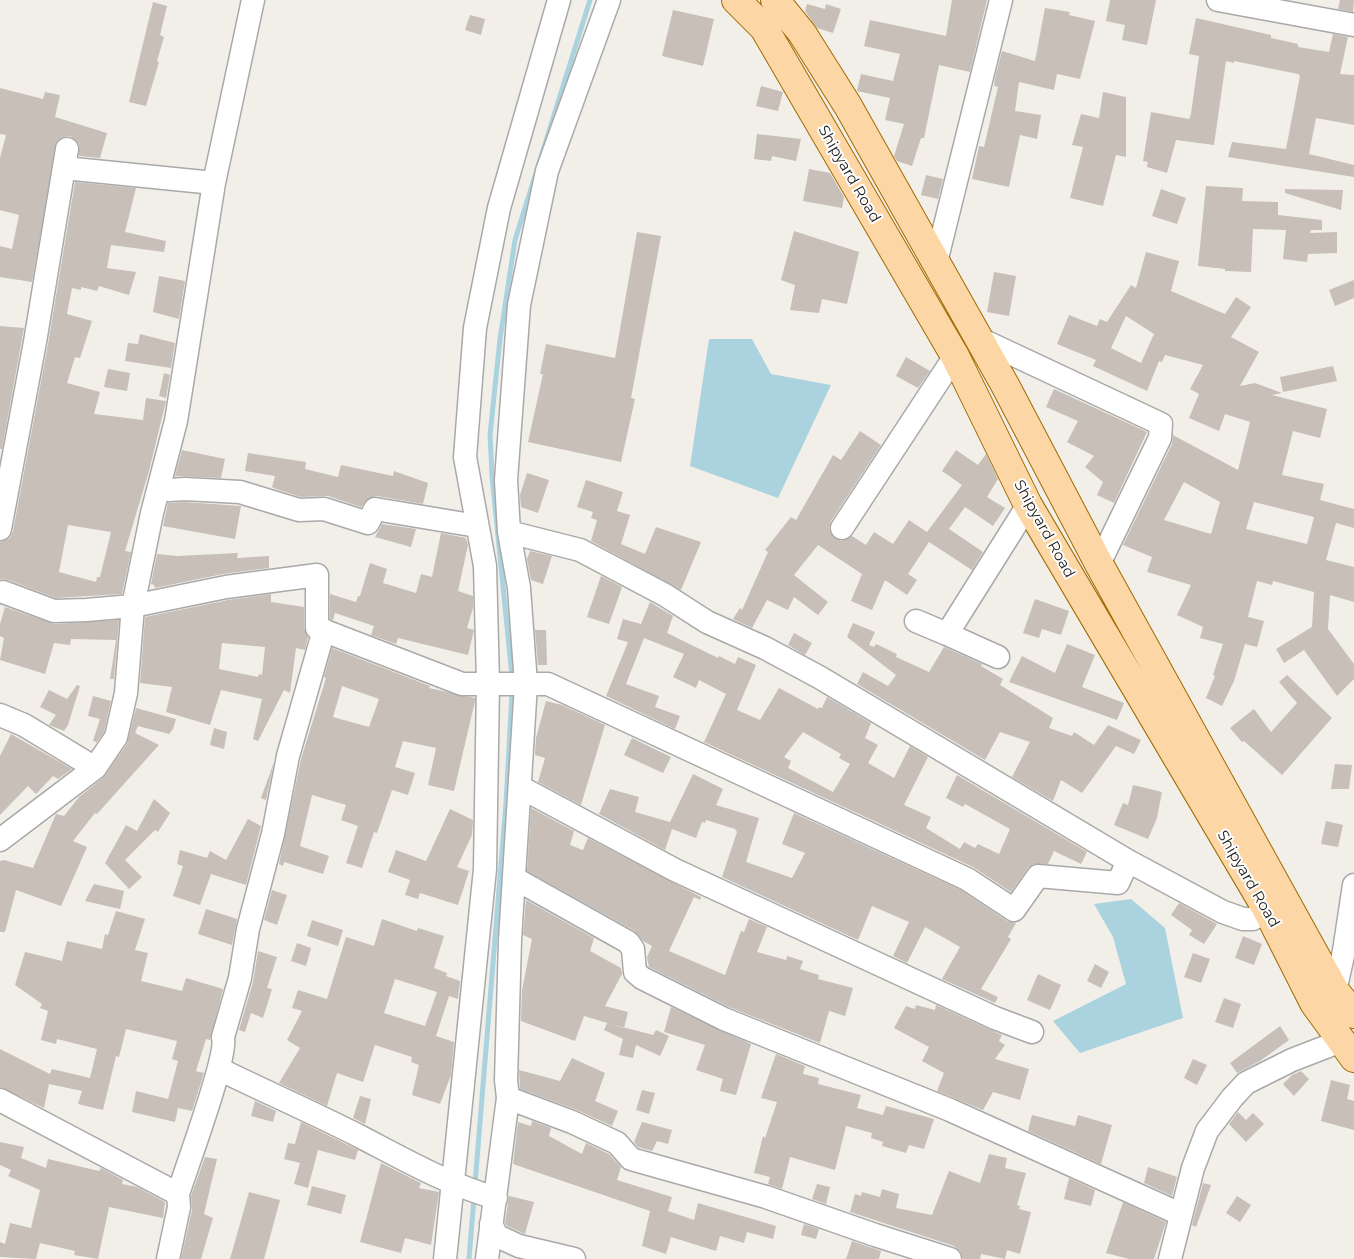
<!DOCTYPE html>
<html>
<head>
<meta charset="utf-8">
<style>
  body { margin:0 }
  canvas { display:block; background:#f2efe9 }
</style>
</head>
<body>
<canvas width="1354" height="1259"></canvas>
<script>
const c = document.querySelector('canvas').getContext('2d');
c.lineJoin = 'round';
function fill(path, color) {
  c.fillStyle = color;
  c.fill(path, 'evenodd');
}
function stroke(path, color, width, dash) {
  c.strokeStyle = color;
  c.lineWidth = width;
  c.lineCap = dash ? 'butt' : 'round';
  c.setLineDash(dash || []);
  c.stroke(path);
}
function write(font, color, halo, rows, align = 'center') {
  c.font = font + ' Montserrat,sans-serif';
  c.lineWidth = 4;
  c.setLineDash([]);
  c.textBaseline = 'middle';
  c.strokeStyle = halo;
  c.fillStyle = color;
  for (const [text, x, y, turn = 0] of rows) {
    c.save();
    c.translate(x, y);
    c.rotate((+turn || 0) * Math.PI / 180);
    c.textAlign = isNaN(turn) ? turn : align;
    if (halo) c.strokeText(text, 0, 0);
    c.fillText(text, 0, 0);
    c.restore();
  }
}
fill(new Path2D(`
  M 709,339 L 752,339 L 771,374 L 831,385 L 778,498 L 690,466 Z
  M 1131,899 L 1165,928 L 1183,1018 L 1080,1053 L 1053,1021 L 1126,984 L 1113,937 L 1094,904 Z`), '#aad3df');
stroke(new Path2D(`
  M 512,676 L 492,476 L 490,435 L 500,339 L 515,240 L 590,0
  M 475,1184 L 506,803 L 512,694
  M 469,1259 L 474,1198`), '#aad3df', 5);
fill(new Path2D(`
  M 952,0 L 987,0 L 970,72 L 939,65 L 924,138 L 921,138 L 912,166 L 897,161 L 894,156 L 904,124 L 885,120 L 890,98 L 857,91 L 861,74 L 893,81 L 900,54 L 864,46 L 870,20 L 946,36 Z
  M 1110,0 L 1156,0 L 1147,45 L 1122,40 L 1125,25 L 1106,21 Z
  M 1340,0 L 1354,0 L 1353,12 L 1338,9 Z
  M 153,2 L 167,6 L 160,35 L 164,37 L 157,61 L 159,62 L 146,106 L 129,102 Z
  M 807,4 L 825,9 L 826,4 L 841,9 L 833,33 L 817,28 L 805,11 Z
  M 1045,8 L 1070,12 L 1069,15 L 1095,21 L 1080,79 L 1057,74 L 1054,90 L 1019,82 L 1015,111 L 1041,115 L 1037,139 L 1020,135 L 1009,187 L 972,179 L 979,146 L 984,147 L 998,87 L 994,86 L 995,78 L 1002,51 L 1035,61 Z
  M 673,10 L 714,19 L 703,66 L 662,56 Z
  M 470,15 L 485,19 L 481,35 L 465,30 Z
  M 1196,18 L 1271,35 L 1271,38 L 1298,44 L 1298,47 L 1329,52 L 1333,34 L 1348,37 L 1340,74 L 1354,75 L 1354,125 L 1316,118 L 1309,154 L 1354,165 L 1354,177 L 1228,157 L 1232,142 L 1286,149 L 1300,76 L 1298,74 L 1234,61 L 1234,63 L 1226,61 L 1214,145 L 1176,140 L 1167,173 L 1147,167 L 1148,162 L 1143,161 L 1151,112 L 1189,119 L 1191,114 L 1199,56 L 1189,54 Z
  M 761,86 L 783,92 L 778,111 L 756,106 Z
  M 0,88 L 43,99 L 45,92 L 60,95 L 55,117 L 107,133 L 100,158 L 79,156 L 79,144 L 70,136 L 62,137 L 57,141 L 32,282 L 0,277 L 0,246 L 12,249 L 19,215 L 0,210 L 0,158 L 6,135 L 0,134 Z
  M 1103,92 L 1126,97 L 1126,157 L 1116,155 L 1103,206 L 1070,198 L 1083,147 L 1072,145 L 1081,114 L 1099,118 Z
  M 757,134 L 801,139 L 796,161 L 772,156 L 771,161 L 754,159 Z
  M 809,169 L 830,173 L 844,197 L 842,208 L 803,201 Z
  M 926,175 L 943,179 L 938,199 L 921,195 Z
  M 75,182 L 136,188 L 125,232 L 166,241 L 164,252 L 111,245 L 107,268 L 136,272 L 129,295 L 99,286 L 97,291 L 81,287 L 81,290 L 72,288 L 67,314 L 92,321 L 80,358 L 75,357 L 67,383 L 100,392 L 94,414 L 143,420 L 146,398 L 166,401 L 149,471 L 125,551 L 131,552 L 122,594 L 56,598 L 8,580 L 0,579 L 0,542 L 10,538 L 13,531 L 48,344 ZM 68,525 L 111,532 L 100,577 L 97,577 L 96,582 L 59,572 Z
  M 1206,186 L 1243,188 L 1242,201 L 1278,202 L 1278,215 L 1322,220 L 1322,230 L 1311,230 L 1310,233 L 1337,232 L 1337,253 L 1308,254 L 1307,262 L 1283,259 L 1286,230 L 1253,229 L 1251,272 L 1225,271 L 1225,269 L 1198,266 Z
  M 1161,189 L 1186,198 L 1177,224 L 1152,216 Z
  M 1285,189 L 1343,190 L 1341,210 L 1285,193 Z
  M 794,231 L 859,252 L 847,304 L 822,299 L 819,313 L 790,310 L 795,285 L 781,280 Z
  M 637,232 L 661,236 L 631,398 L 635,399 L 621,462 L 528,442 L 543,374 L 540,374 L 546,344 L 615,358 Z
  M 1146,252 L 1179,261 L 1171,291 L 1225,314 L 1236,297 L 1251,307 L 1231,337 L 1259,352 L 1240,386 L 1255,383 L 1282,393 L 1272,395 L 1327,409 L 1320,438 L 1293,431 L 1282,475 L 1324,484 L 1320,500 L 1354,509 L 1354,528 L 1336,523 L 1326,560 L 1354,567 L 1354,602 L 1330,595 L 1328,629 L 1354,664 L 1354,679 L 1337,696 L 1304,650 L 1284,663 L 1276,649 L 1312,627 L 1314,592 L 1273,581 L 1272,585 L 1257,581 L 1248,617 L 1264,621 L 1257,647 L 1245,644 L 1234,681 L 1222,706 L 1206,698 L 1215,676 L 1213,675 L 1223,644 L 1200,638 L 1203,627 L 1177,615 L 1191,585 L 1147,572 L 1152,557 L 1123,545 L 1172,444 L 1173,435 L 1238,470 L 1250,422 L 1225,414 L 1219,431 L 1189,418 L 1199,394 L 1190,389 L 1203,365 L 1165,355 L 1162,362 L 1159,361 L 1147,391 L 1093,366 L 1096,360 L 1057,344 L 1069,315 L 1097,326 L 1100,319 L 1107,322 L 1131,285 L 1136,288 ZM 1126,316 L 1154,334 L 1141,363 L 1111,348 ZM 1184,482 L 1220,502 L 1211,534 L 1164,520 ZM 1254,502 L 1314,517 L 1307,544 L 1246,529 Z
  M 994,272 L 1016,276 L 1009,316 L 987,312 Z
  M 159,276 L 185,281 L 179,319 L 153,312 Z
  M 1354,280 L 1354,298 L 1335,306 L 1329,290 Z
  M 0,326 L 24,328 L 2,449 L 0,449 Z
  M 140,334 L 175,343 L 171,368 L 125,361 L 128,343 L 138,344 Z
  M 906,357 L 930,371 L 918,388 L 896,376 Z
  M 1333,366 L 1337,381 L 1283,392 L 1280,377 Z
  M 108,369 L 130,373 L 127,391 L 104,387 Z
  M 164,373 L 170,375 L 166,398 L 159,396 Z
  M 1054,389 L 1147,432 L 1114,503 L 1097,495 L 1103,482 L 1085,467 L 1094,456 L 1067,442 L 1078,421 L 1046,407 Z
  M 860,431 L 881,445 L 831,521 L 829,528 L 831,534 L 841,541 L 852,536 L 866,545 L 874,532 L 893,544 L 909,520 L 927,532 L 962,485 L 942,471 L 956,450 L 978,465 L 986,454 L 998,479 L 987,497 L 1005,508 L 993,526 L 965,507 L 949,529 L 983,552 L 972,570 L 929,542 L 908,574 L 917,580 L 907,595 L 885,580 L 872,610 L 851,601 L 862,574 L 818,545 L 794,575 L 828,602 L 818,615 L 794,597 L 788,610 L 767,600 L 752,628 L 733,619 L 740,608 L 742,610 L 768,552 L 765,550 L 791,517 L 796,520 L 833,455 L 841,460 Z
  M 182,450 L 225,459 L 221,478 L 175,476 Z
  M 248,453 L 306,462 L 305,469 L 338,477 L 341,465 L 393,476 L 394,471 L 428,483 L 423,504 L 377,496 L 369,498 L 361,507 L 328,496 L 301,497 L 276,489 L 272,487 L 275,476 L 245,471 Z
  M 527,473 L 549,480 L 538,513 L 521,507 L 520,495 Z
  M 586,480 L 623,492 L 617,511 L 630,515 L 621,544 L 645,554 L 656,527 L 701,542 L 681,590 L 591,541 L 597,520 L 591,518 L 593,512 L 577,507 Z
  M 185,502 L 241,506 L 235,539 L 163,526 L 168,503 Z
  M 382,524 L 416,529 L 411,547 L 375,537 Z
  M 441,533 L 466,538 L 468,545 L 458,591 L 473,596 L 473,608 L 467,628 L 474,630 L 468,655 L 398,638 L 396,644 L 371,635 L 374,626 L 335,613 L 333,620 L 330,619 L 330,594 L 356,602 L 358,596 L 360,596 L 370,563 L 387,569 L 383,583 L 416,593 L 421,574 L 432,577 Z
  M 530,551 L 552,556 L 543,584 L 531,580 L 527,559 Z
  M 238,553 L 237,558 L 269,556 L 269,568 L 223,574 L 155,588 L 154,585 L 151,584 L 157,554 L 177,556 Z
  M 601,576 L 622,587 L 609,624 L 587,617 Z
  M 271,594 L 271,602 L 304,607 L 304,628 L 308,637 L 305,650 L 296,648 L 290,693 L 284,690 L 258,741 L 253,739 L 262,699 L 221,690 L 210,725 L 166,712 L 172,687 L 140,683 L 145,617 L 228,600 ZM 222,643 L 265,647 L 262,675 L 259,674 L 258,677 L 219,669 Z
  M 1035,599 L 1069,611 L 1061,635 L 1042,629 L 1039,638 L 1023,633 Z
  M 650,602 L 673,616 L 667,633 L 718,658 L 719,656 L 735,664 L 738,657 L 756,665 L 737,710 L 760,720 L 779,688 L 818,709 L 819,707 L 822,708 L 827,697 L 871,723 L 865,738 L 878,745 L 868,763 L 894,778 L 910,746 L 928,757 L 904,805 L 931,817 L 926,828 L 960,849 L 964,842 L 975,848 L 978,844 L 999,854 L 1010,829 L 965,804 L 963,807 L 946,798 L 957,775 L 1087,852 L 1081,864 L 1054,851 L 1048,864 L 1033,864 L 1028,868 L 1011,892 L 973,867 L 704,742 L 726,694 L 699,680 L 696,688 L 673,677 L 684,654 L 644,638 L 626,684 L 659,696 L 655,707 L 680,716 L 675,729 L 606,696 L 628,642 L 617,639 L 623,619 L 641,624 ZM 803,732 L 841,754 L 839,758 L 850,764 L 833,792 L 788,768 L 791,761 L 784,757 Z
  M 5,607 L 54,624 L 119,620 L 114,679 L 110,679 L 116,640 L 71,639 L 70,645 L 54,643 L 45,674 L 0,660 L 4,638 L 0,636 L 0,624 Z
  M 853,623 L 875,632 L 869,645 L 874,647 L 876,644 L 897,654 L 896,657 L 929,672 L 944,647 L 982,664 L 981,666 L 1003,679 L 1000,685 L 1053,718 L 1049,728 L 1072,736 L 1074,732 L 1094,745 L 1108,725 L 1141,740 L 1134,754 L 1116,746 L 1082,793 L 1061,780 L 1053,801 L 1012,777 L 1030,742 L 1000,732 L 985,760 L 857,684 L 863,672 L 888,686 L 896,675 L 847,637 Z
  M 535,630 L 546,630 L 547,665 L 538,665 Z
  M 794,633 L 812,643 L 805,655 L 788,645 Z
  M 1067,644 L 1095,655 L 1082,687 L 1124,703 L 1117,720 L 1009,682 L 1022,656 L 1055,673 Z
  M 332,648 L 430,686 L 429,688 L 475,698 L 475,701 L 454,791 L 428,785 L 436,748 L 403,741 L 395,767 L 415,773 L 408,795 L 392,790 L 377,833 L 374,832 L 362,868 L 346,863 L 358,826 L 341,820 L 346,805 L 312,795 L 300,846 L 329,856 L 323,874 L 284,862 L 283,866 L 279,864 L 301,759 L 326,678 L 324,677 ZM 342,686 L 379,699 L 369,727 L 333,717 Z
  M 1287,675 L 1332,718 L 1282,775 L 1244,741 L 1242,742 L 1230,728 L 1254,709 L 1271,732 L 1297,703 L 1279,682 Z
  M 77,685 L 80,686 L 68,725 L 64,731 L 49,725 L 56,715 L 40,707 L 49,690 L 67,699 Z
  M 93,696 L 111,701 L 104,732 L 97,742 L 93,741 L 100,719 L 88,716 Z
  M 546,701 L 562,705 L 605,725 L 581,805 L 538,782 L 545,758 L 535,755 L 536,738 Z
  M 136,708 L 176,719 L 173,729 L 169,734 L 138,726 L 135,733 L 159,745 L 97,814 L 95,813 L 73,841 L 87,847 L 61,906 L 16,890 L 5,932 L 0,932 L 0,861 L 4,860 L 33,868 L 56,814 L 64,816 L 79,797 L 103,778 L 127,744 Z
  M 214,728 L 227,732 L 224,749 L 210,745 Z
  M 11,734 L 72,769 L 58,779 L 53,776 L 36,794 L 28,786 L 0,815 L 0,756 Z
  M 632,738 L 671,757 L 663,773 L 624,755 Z
  M 274,762 L 266,800 L 261,798 Z
  M 1335,764 L 1352,765 L 1349,789 L 1331,789 Z
  M 693,774 L 723,789 L 716,805 L 759,818 L 746,862 L 792,878 L 805,853 L 782,844 L 794,813 L 961,890 L 1007,921 L 1016,923 L 1008,937 L 1011,939 L 981,989 L 998,997 L 995,1003 L 942,979 L 960,947 L 925,927 L 907,963 L 893,956 L 909,922 L 872,906 L 858,940 L 722,877 L 737,832 L 735,829 L 706,820 L 705,823 L 702,822 L 696,838 L 672,829 L 665,850 L 599,814 L 610,789 L 639,797 L 635,812 L 670,822 Z
  M 1133,785 L 1162,792 L 1157,818 L 1148,839 L 1114,825 L 1123,803 L 1128,805 Z
  M 154,799 L 170,813 L 158,832 L 155,830 L 125,860 L 142,877 L 129,889 L 105,863 L 126,825 L 137,831 Z
  M 531,808 L 574,831 L 570,845 L 583,850 L 588,838 L 701,897 L 700,900 L 694,897 L 669,951 L 725,975 L 741,931 L 744,932 L 749,919 L 767,927 L 757,952 L 786,960 L 787,956 L 803,961 L 800,969 L 819,975 L 818,979 L 853,988 L 845,1016 L 829,1011 L 820,1043 L 729,1007 L 649,967 L 647,957 L 652,946 L 643,941 L 635,931 L 527,871 Z
  M 450,809 L 473,820 L 472,835 L 457,867 L 469,871 L 458,905 L 420,893 L 418,899 L 405,895 L 410,880 L 388,872 L 396,850 L 426,861 Z
  M 248,819 L 261,826 L 246,885 L 211,874 L 200,905 L 173,896 L 183,866 L 177,864 L 180,850 L 207,858 L 210,851 L 226,860 Z
  M 1326,821 L 1343,825 L 1338,847 L 1321,844 Z
  M 94,884 L 124,891 L 120,909 L 85,901 Z
  M 272,890 L 287,895 L 277,925 L 264,920 Z
  M 526,900 L 594,938 L 590,951 L 621,968 L 622,974 L 605,1006 L 628,1012 L 624,1028 L 584,1016 L 575,1041 L 521,1021 L 522,990 L 532,939 L 523,935 Z
  M 1179,903 L 1217,924 L 1204,944 L 1189,935 L 1192,930 L 1171,915 Z
  M 206,909 L 237,919 L 232,945 L 198,934 Z
  M 116,911 L 145,919 L 135,950 L 148,953 L 141,981 L 182,991 L 186,978 L 223,989 L 210,1040 L 206,1039 L 196,1071 L 204,1073 L 192,1111 L 178,1108 L 175,1122 L 132,1112 L 136,1091 L 168,1099 L 178,1061 L 172,1059 L 177,1041 L 126,1029 L 119,1057 L 116,1056 L 103,1110 L 78,1104 L 82,1091 L 49,1084 L 44,1108 L 0,1087 L 0,1049 L 50,1074 L 52,1069 L 90,1078 L 97,1049 L 57,1039 L 56,1044 L 41,1040 L 48,1011 L 40,1008 L 42,1004 L 15,985 L 25,952 L 62,961 L 67,941 L 102,949 L 105,934 L 108,935 Z
  M 382,919 L 417,931 L 418,928 L 444,936 L 434,968 L 447,973 L 446,976 L 460,981 L 458,999 L 449,996 L 436,1036 L 454,1042 L 451,1075 L 440,1104 L 412,1095 L 419,1065 L 411,1062 L 412,1057 L 375,1045 L 363,1082 L 337,1073 L 327,1106 L 279,1083 L 300,1048 L 287,1040 L 302,1011 L 292,1008 L 298,990 L 327,999 L 346,937 L 374,946 ZM 395,979 L 437,992 L 425,1026 L 384,1013 Z
  M 312,920 L 343,930 L 338,946 L 307,936 Z
  M 1243,936 L 1262,944 L 1254,965 L 1235,958 Z
  M 297,943 L 311,948 L 306,966 L 291,961 Z
  M 258,951 L 277,957 L 267,988 L 272,989 L 263,1018 L 251,1013 L 245,1032 L 239,1030 L 253,982 Z
  M 1193,953 L 1210,959 L 1201,983 L 1184,977 Z
  M 1095,964 L 1109,972 L 1101,988 L 1087,981 Z
  M 1038,974 L 1061,985 L 1050,1010 L 1027,1000 Z
  M 1224,998 L 1241,1004 L 1233,1028 L 1215,1022 Z
  M 916,1005 L 935,1010 L 936,1005 L 1002,1035 L 999,1041 L 1005,1045 L 995,1059 L 1029,1069 L 1020,1100 L 993,1092 L 983,1110 L 937,1091 L 944,1073 L 922,1061 L 929,1047 L 894,1028 L 906,1006 L 915,1009 Z
  M 671,1007 L 751,1044 L 736,1095 L 720,1091 L 723,1079 L 696,1070 L 705,1045 L 664,1032 Z
  M 607,1023 L 653,1035 L 656,1030 L 669,1036 L 660,1056 L 636,1045 L 633,1058 L 619,1055 L 623,1039 L 604,1030 Z
  M 1280,1026 L 1289,1040 L 1260,1061 L 1237,1073 L 1230,1063 Z
  M 776,1054 L 805,1066 L 803,1074 L 819,1078 L 818,1084 L 861,1095 L 857,1108 L 883,1115 L 886,1106 L 934,1119 L 924,1149 L 909,1145 L 906,1153 L 882,1146 L 883,1142 L 871,1138 L 872,1133 L 846,1126 L 835,1170 L 790,1157 L 782,1189 L 768,1184 L 770,1177 L 754,1173 L 763,1136 L 765,1138 L 777,1102 L 761,1098 Z
  M 572,1058 L 605,1073 L 595,1101 L 618,1111 L 612,1126 L 577,1110 L 520,1089 L 519,1070 L 560,1081 Z
  M 1193,1059 L 1207,1065 L 1197,1085 L 1184,1078 Z
  M 1301,1071 L 1309,1079 L 1294,1096 L 1283,1084 L 1292,1075 Z
  M 1331,1080 L 1350,1085 L 1347,1099 L 1354,1101 L 1354,1130 L 1321,1121 Z
  M 642,1090 L 655,1093 L 649,1114 L 636,1110 Z
  M 360,1096 L 371,1099 L 365,1124 L 353,1118 Z
  M 255,1101 L 276,1111 L 273,1122 L 251,1116 Z
  M 1238,1112 L 1246,1120 L 1253,1113 L 1264,1124 L 1246,1142 L 1229,1124 Z
  M 1032,1115 L 1075,1126 L 1078,1115 L 1112,1125 L 1101,1164 L 1028,1131 Z
  M 532,1121 L 551,1128 L 549,1136 L 582,1154 L 586,1143 L 609,1154 L 621,1167 L 617,1180 L 672,1197 L 668,1211 L 694,1220 L 698,1203 L 776,1226 L 773,1239 L 747,1232 L 744,1243 L 720,1236 L 716,1251 L 671,1237 L 666,1254 L 642,1246 L 650,1211 L 513,1164 L 518,1122 L 531,1126 Z
  M 301,1122 L 358,1150 L 355,1160 L 318,1150 L 308,1188 L 294,1184 L 300,1163 L 284,1159 L 288,1143 L 295,1144 Z
  M 642,1122 L 672,1130 L 668,1144 L 657,1141 L 652,1151 L 638,1147 L 634,1142 Z
  M 0,1142 L 24,1147 L 21,1158 L 46,1168 L 48,1159 L 99,1171 L 101,1168 L 123,1180 L 122,1184 L 137,1187 L 165,1202 L 163,1218 L 109,1207 L 98,1259 L 74,1255 L 75,1251 L 40,1243 L 36,1259 L 0,1257 L 0,1242 L 5,1244 L 10,1223 L 31,1228 L 40,1190 L 8,1176 L 11,1170 L 0,1165 Z
  M 989,1154 L 1007,1158 L 1005,1168 L 1026,1173 L 1017,1205 L 1020,1206 L 1019,1209 L 1031,1212 L 1020,1254 L 1007,1250 L 1005,1259 L 981,1254 L 980,1259 L 963,1259 L 960,1251 L 954,1246 L 850,1212 L 855,1194 L 861,1196 L 862,1192 L 880,1197 L 882,1189 L 899,1194 L 896,1208 L 932,1215 L 949,1171 L 980,1183 Z
  M 205,1157 L 217,1159 L 204,1214 L 213,1218 L 201,1259 L 181,1259 L 192,1210 L 191,1196 Z
  M 381,1163 L 421,1183 L 419,1188 L 439,1192 L 431,1245 L 405,1238 L 401,1253 L 360,1242 Z
  M 1148,1167 L 1177,1177 L 1172,1196 L 1144,1183 Z
  M 1069,1178 L 1095,1190 L 1091,1206 L 1064,1199 Z
  M 1203,1183 L 1211,1185 L 1196,1227 L 1192,1225 Z
  M 817,1184 L 830,1187 L 826,1204 L 812,1199 Z
  M 312,1186 L 346,1195 L 341,1214 L 307,1205 Z
  M 249,1192 L 280,1200 L 264,1259 L 230,1259 Z
  M 509,1196 L 534,1202 L 525,1234 L 507,1226 L 505,1223 Z
  M 1237,1196 L 1251,1205 L 1240,1222 L 1226,1213 Z
  M 1123,1202 L 1166,1222 L 1154,1259 L 1129,1259 L 1106,1253 Z
  M 804,1224 L 819,1229 L 816,1239 L 801,1235 Z
  M 852,1241 L 881,1251 L 879,1259 L 846,1259 Z`), '#c7bfb8');
const minor = new Path2D(`
  M 1218,0 L 1354,25
  M 64,168 L 214,183
  M 936,262 L 1001,0
  M 980,339 L 1161,424 L 1160,438 L 1099,564
  M 160,486 L 169,490 L 185,489 L 240,492 L 299,510 L 324,509 L 368,523 L 375,509 L 477,526
  M 842,528 L 955,356
  M 0,529 L 35,342 L 67,149
  M 509,532 L 580,550 L 665,595 L 707,622 L 765,648 L 819,677 L 1128,861 L 1223,912 L 1243,919 L 1253,919 L 1266,908
  M 3,592 L 54,611 L 86,610 L 133,606 L 226,587 L 317,575 L 317,628 L 462,684 L 548,684 L 967,879 L 1014,910 L 1038,876 L 1118,883 L 1128,861
  M 916,621 L 947,634 L 1028,505
  M 947,634 L 998,657
  M 0,715 L 24,725 L 95,768
  M 520,787 L 675,870 L 995,1018 L 1032,1032
  M 0,840 L 95,768 L 116,737 L 126,693 L 133,606 L 152,513 L 176,421 L 214,183 L 253,0
  M 514,878 L 628,942 L 633,949 L 635,972 L 642,978 L 724,1019 L 950,1110 L 1180,1214
  M 1335,991 L 1344,951 L 1354,885
  M 219,1069 C 266,1092 314,1113 361,1137 C 405,1160 447,1184 496,1198
  M 508,1098 L 572,1122 L 617,1143 L 631,1159 L 766,1197 L 875,1235 L 950,1259
  M 0,1100 L 178,1194
  M 491,1224 L 497,1236 L 519,1246 L 574,1259
  M 168,1259 L 179,1207 L 178,1194 C 186,1168 228,1057 223,1037 L 240,978 L 248,929 L 273,834 L 288,756 L 324,630
  M 445,1259 L 485,869 L 488,683 L 485,566 L 465,457 L 475,328 L 499,208 L 559,0
  M 487,1259 L 508,1098 L 506,1080 L 510,940 L 526,684 L 519,588 L 509,532 L 506,480 L 519,305 L 547,171 L 609,0
  M 1170,1259 L 1193,1168 L 1207,1131 L 1232,1098 L 1246,1083 L 1292,1060 L 1341,1041`);
const major = new Path2D(`
  M 736,0 L 764,28 L 955,356 L 1028,505 L 1266,908 L 1314,1003 L 1354,1058
  M 775,0 L 802,33 L 848,106 L 1005,385 L 1099,564 L 1335,991 L 1354,1014`);
stroke(minor, '#a9a9a9', 25);
stroke(major, '#a06b00', 30);
stroke(minor, '#fff', 22);
stroke(major, '#fcd6a4', 28);
write('15px', '#222', '#fff', [
  ["Shipyard Road",849,174,60],
  ["Shipyard Road",1044,529,61],
  ["Shipyard Road",1248,879,60]
]);
</script>
</body>
</html>
